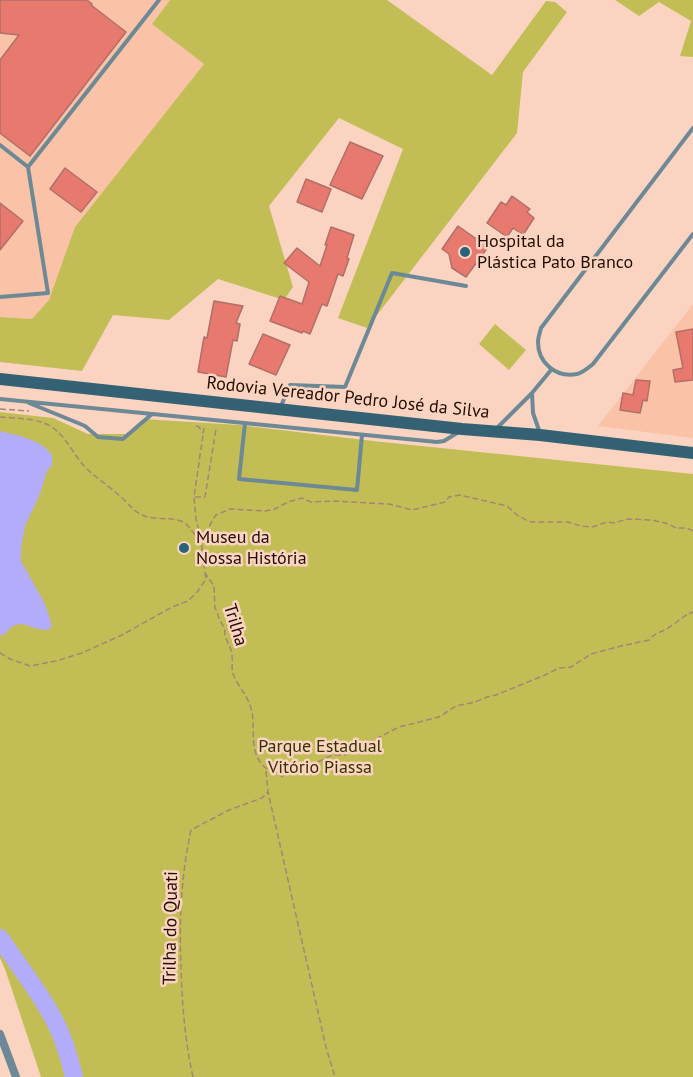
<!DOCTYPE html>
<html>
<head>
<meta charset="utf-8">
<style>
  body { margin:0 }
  canvas { display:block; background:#fad4c1 }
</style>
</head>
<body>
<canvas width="693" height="1077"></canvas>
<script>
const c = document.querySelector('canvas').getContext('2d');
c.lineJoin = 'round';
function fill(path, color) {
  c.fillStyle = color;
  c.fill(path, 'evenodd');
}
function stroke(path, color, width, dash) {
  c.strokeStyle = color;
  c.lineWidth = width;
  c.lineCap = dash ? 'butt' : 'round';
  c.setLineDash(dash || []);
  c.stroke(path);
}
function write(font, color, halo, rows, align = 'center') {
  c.font = font + ' "PT Sans",sans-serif';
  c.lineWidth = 5;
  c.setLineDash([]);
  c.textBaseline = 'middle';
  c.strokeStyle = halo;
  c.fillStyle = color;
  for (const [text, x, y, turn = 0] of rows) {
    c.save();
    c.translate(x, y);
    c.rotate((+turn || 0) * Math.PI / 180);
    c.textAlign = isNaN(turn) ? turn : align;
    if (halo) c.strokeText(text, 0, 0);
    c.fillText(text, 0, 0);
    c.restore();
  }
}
fill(new Path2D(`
  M 0,0 L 170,0 L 152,24 L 204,64 L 76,227 L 49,300 L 32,319 L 0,317 Z
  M 693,304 L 693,438 L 598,426 Z`), '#fac2a6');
fill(new Path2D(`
  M 170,0 L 387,0 L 492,75 L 546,1 L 555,2 L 567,12 L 523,72 L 517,133 L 367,328 L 338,318 L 403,149 L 339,118 L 269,206 L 293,287 L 284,300 L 218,279 L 169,320 L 113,315 L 82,371 L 0,362 L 0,317 L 32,319 L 49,300 L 75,227 L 204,64 L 152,24 Z
  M 615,0 L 693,0 L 693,57 L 680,56 L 691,21 L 659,2 L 639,16 Z
  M 495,324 L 526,350 L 509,370 L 479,344 Z
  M 0,412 L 53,418 L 88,434 L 126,434 L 143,419 L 239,425 L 373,441 L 693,474 L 693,1077 L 41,1077 L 5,969 L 0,958 Z`), '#c2be55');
fill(new Path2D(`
  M 0,431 C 19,436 40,439 52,455 L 52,465 L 47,471 L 40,494 L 25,526 L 21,548 L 21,561 L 45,604 L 52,626 L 48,630 C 27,631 22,613 4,635 L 0,635 Z`), '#b2acfa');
stroke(new Path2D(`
  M 0,938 C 17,964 37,988 52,1016 C 63,1035 69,1056 74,1077`), '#b2acfa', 18);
const building = new Path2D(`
  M 0,0 L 87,0 L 92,4 L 91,5 L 126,32 L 30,156 L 0,133 L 0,60 L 19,35 L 0,33 Z
  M 350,142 L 383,156 L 362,199 L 330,185 Z
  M 65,168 L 97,192 L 81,212 L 50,189 Z
  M 306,179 L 331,189 L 322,212 L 297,202 Z
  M 512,196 L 530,209 L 527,212 L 534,218 L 523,235 L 513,228 L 507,237 L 487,223 L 501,202 L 506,205 Z
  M 0,203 L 23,221 L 0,250 Z
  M 458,226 L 488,247 L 466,277 L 452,268 L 449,254 L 442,249 Z
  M 331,227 L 354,235 L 347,258 L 349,259 L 343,276 L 338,274 L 327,306 L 322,304 L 310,334 L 303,331 L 302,333 L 270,321 L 280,296 L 302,304 L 309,282 L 284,263 L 297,248 L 320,266 L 327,245 L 325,245 Z
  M 214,301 L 243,306 L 236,323 L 240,324 L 237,341 L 233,340 L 226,377 L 198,372 L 204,337 L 207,338 Z
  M 693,329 L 693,380 L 675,382 L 673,370 L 683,368 L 676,332 Z
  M 263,334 L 290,345 L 276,375 L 249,364 Z
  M 636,380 L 650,381 L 647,401 L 643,400 L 640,413 L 620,410 L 623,393 L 633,395 Z`);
fill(building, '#e7796e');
stroke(building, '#b07068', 1.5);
stroke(new Path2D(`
  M 0,409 L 29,411
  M 0,417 C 13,418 28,418 41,422 C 64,429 70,451 85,467 C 96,478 109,486 120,496 C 126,501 131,508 137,512 C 150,522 167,516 181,521 C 191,525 192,535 201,540
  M 196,426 L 199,427 L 203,433
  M 195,497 L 205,497 L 216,429
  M 693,531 L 687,528 L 676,528 L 669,524 L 652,520 L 627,519 L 614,523 L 607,522 L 592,527 L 581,526 L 568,522 L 532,522 L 528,521 L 517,515 L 507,506 L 460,495 L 449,497 L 445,502 L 437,504 L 412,510 L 389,504 L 334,501 L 311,502 L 302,498 L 288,502 L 275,509 L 265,511 L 230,509 L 216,515 L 213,519 L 205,535 L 201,540 L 205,573 L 214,586 L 215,608 L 217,611 L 219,619 L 225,629 C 223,639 232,646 232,656 C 233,662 231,667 233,674 C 238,686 247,695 251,708 C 256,725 249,746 260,762 C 266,771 274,771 283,777 L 297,767 L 314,764 L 332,755 L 345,755 L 399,727 L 439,717 L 456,706 L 475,702 L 487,697 L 496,695 L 545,675 L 559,668 L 571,667 L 591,654 L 621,646 L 649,640 C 655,632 664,632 671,626 C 679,621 684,615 693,612
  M 201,539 L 196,519 L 194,497 L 204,428
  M 0,653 L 10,659 L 30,666 L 56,661 L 82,653 L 122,635 L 172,607 L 188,601 L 198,591 L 206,579 L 205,574
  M 266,771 L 268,792 L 326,1047 L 335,1077
  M 193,1077 C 185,1041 182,1004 181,967 C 179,921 181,876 191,830 L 229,810 L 262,798 L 268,792`), '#a58576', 1.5, [6, 3]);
stroke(new Path2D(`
  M 693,128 L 541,328 C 540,332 538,338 538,342 C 538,363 556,378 577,374 C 582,373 588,368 593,364 L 693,234
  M 0,145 L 28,167 L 159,0
  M 0,297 L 48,293 L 28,167
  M 532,393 L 533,413 L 540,433
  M 0,399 L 437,442 L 444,441 L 457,433
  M 29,403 L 78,423 L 85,426 L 98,437 L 123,439 L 152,414
  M 281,406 L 290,385 L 345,387 L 392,273 L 466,286
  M 245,423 L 239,479 L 357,490 L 362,435
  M 496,429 L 532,393 L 551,370`), '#6d8996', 4);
stroke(new Path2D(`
  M 0,1034 L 16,1077`), '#6d8996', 8);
stroke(new Path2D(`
  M 0,379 L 462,429 L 540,435 L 693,453`), '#356174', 12);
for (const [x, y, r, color] of [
  [465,252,6,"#27637b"],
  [184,548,6,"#27637b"]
]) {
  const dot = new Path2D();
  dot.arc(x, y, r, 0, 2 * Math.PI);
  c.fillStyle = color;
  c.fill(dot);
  stroke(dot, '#fad4c1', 2);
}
write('18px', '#230d03', '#fad4c1', [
  ["Hospital da",477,242],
  ["Plástica Pato Branco",477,263],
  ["Museu da",196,538],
  ["Nossa História",196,559]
], 'left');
write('18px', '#230d03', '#fad4c1', [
  ["Rodovia Vereador Pedro José da Silva",348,398,6],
  ["Trilha",235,625,73],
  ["Trilha do Quati",171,928,-89]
]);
write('18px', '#353200', '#fad4c1', [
  ["Parque Estadual",320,747],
  ["Vitório Piassa",320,768]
]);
</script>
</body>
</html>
